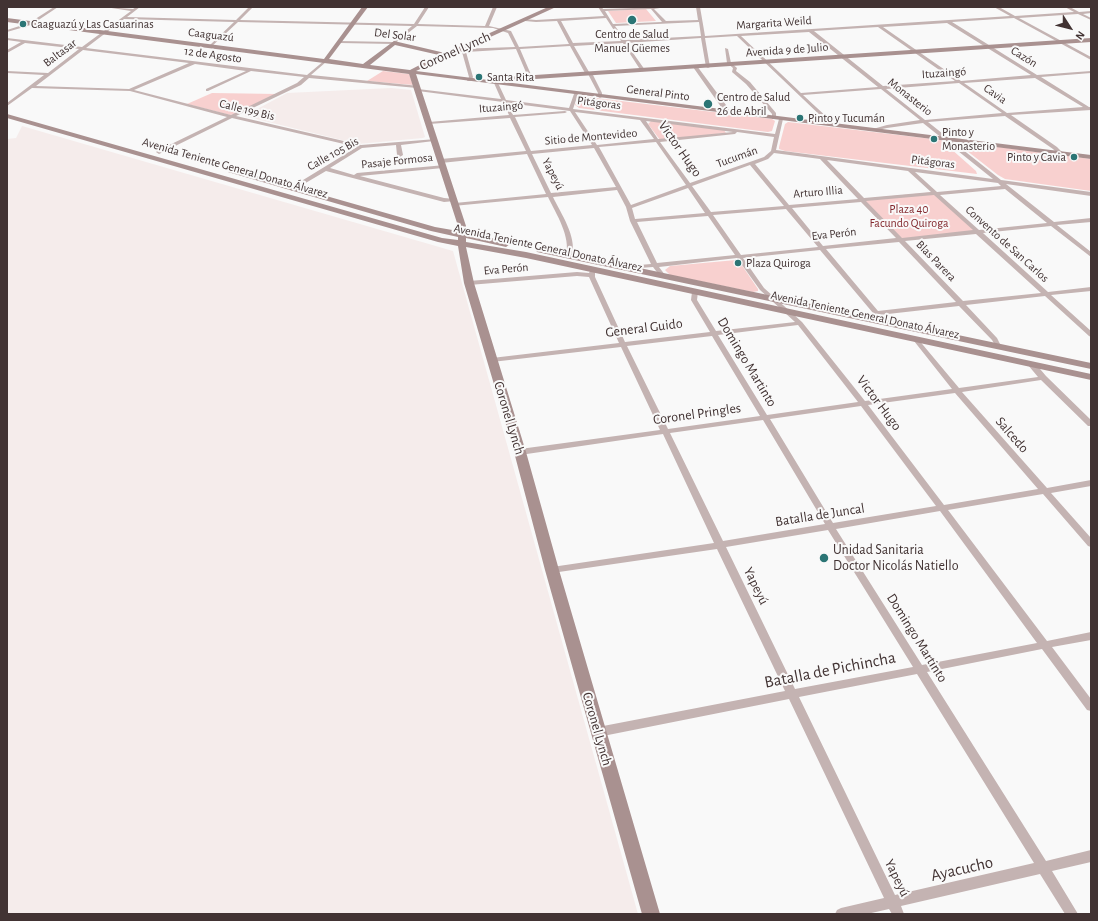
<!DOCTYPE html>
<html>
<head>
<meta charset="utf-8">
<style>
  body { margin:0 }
  #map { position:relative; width:1098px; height:921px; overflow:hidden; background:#f9f9f9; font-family:"Alegreya Sans",sans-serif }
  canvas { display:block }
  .frame { position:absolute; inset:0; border:8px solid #423333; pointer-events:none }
  .north { position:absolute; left:1050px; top:8px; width:40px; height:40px; -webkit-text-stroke:3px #f9f9f9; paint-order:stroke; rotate:126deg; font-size:11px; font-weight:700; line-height:16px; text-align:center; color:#423333 }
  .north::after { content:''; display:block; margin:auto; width:14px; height:18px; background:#423333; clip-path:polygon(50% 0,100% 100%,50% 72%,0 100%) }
</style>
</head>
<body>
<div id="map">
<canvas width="1098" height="921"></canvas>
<div class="frame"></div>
<div class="north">N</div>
</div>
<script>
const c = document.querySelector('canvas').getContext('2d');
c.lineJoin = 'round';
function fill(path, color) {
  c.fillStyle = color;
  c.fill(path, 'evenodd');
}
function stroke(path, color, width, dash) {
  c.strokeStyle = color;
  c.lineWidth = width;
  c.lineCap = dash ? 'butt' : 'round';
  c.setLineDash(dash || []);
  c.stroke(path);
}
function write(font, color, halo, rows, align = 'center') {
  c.font = font + ' "Alegreya Sans",sans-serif';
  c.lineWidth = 4;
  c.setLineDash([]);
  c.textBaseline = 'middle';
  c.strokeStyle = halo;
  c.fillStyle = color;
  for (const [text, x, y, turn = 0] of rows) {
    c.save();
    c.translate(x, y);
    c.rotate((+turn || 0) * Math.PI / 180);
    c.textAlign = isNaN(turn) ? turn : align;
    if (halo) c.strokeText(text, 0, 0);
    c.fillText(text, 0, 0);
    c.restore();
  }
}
fill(new Path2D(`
  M 391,88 L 411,90 L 425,137 L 423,138 L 358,144 L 244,116 L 287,93 Z
  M 22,126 L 453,251 L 638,914 L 7,914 L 7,139 L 16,138 Z`), '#f5eceb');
fill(new Path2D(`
  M 646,9 L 656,21 L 616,23 L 608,11 Z
  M 383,71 L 409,74 L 413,85 L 367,81 Z
  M 212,93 L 278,94 L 236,114 L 230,115 L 187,104 Z
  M 579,96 L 772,119 L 775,121 L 772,131 L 768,132 L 579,108 L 575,105 Z
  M 651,121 L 724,130 L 726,133 L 660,140 L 648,124 Z
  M 788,122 L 941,140 L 976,171 L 977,174 L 785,151 L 779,149 L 779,147 L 785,124 Z
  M 969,143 L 1091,159 L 1091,191 L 1005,179 L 998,175 L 962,147 L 962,145 Z
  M 934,192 L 977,231 L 899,239 L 861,199 Z
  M 736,260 L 739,261 L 758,289 L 758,291 L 753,292 L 670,275 L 665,270 L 670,266 Z`), '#f8d0cf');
fill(new Path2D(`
  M 54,7 L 58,7 L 31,25 L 7,32 L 7,30 L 29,23 Z
  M 105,7 L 133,9 L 136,7 L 140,7 L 127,17 L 236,20 L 249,7 L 253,7 L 240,20 L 414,24 L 425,7 L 429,7 L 418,24 L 485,26 L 493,7 L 497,7 L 489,26 L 511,31 L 519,47 L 569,44 L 557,21 L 536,22 L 525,21 L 524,19 L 536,20 L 604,16 L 598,7 L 602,7 L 603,9 L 666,7 L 654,9 L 666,21 L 698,20 L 696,7 L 700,7 L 705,36 L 1010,16 L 994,7 L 999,7 L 1015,16 L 1074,12 L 1065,7 L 1070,7 L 1079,12 L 1091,11 L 1091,13 L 1083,14 L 1091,18 L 1091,20 L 1078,14 L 1019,18 L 1091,57 L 1091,60 L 1014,18 L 952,22 L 1037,75 L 1091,71 L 1091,73 L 1041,77 L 1089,107 L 1091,107 L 1091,110 L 1011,115 L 1057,147 L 1062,152 L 1062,154 L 1058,154 L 1053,149 L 1005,116 L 928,122 L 1001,180 L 1091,192 L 1091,196 L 1006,184 L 1054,222 L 1091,218 L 1091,222 L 1057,225 L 1091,252 L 1091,257 L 1051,226 L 983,233 L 1048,292 L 1091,287 L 1091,291 L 1051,295 L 1091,331 L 1091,337 L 1089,336 L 1045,296 L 966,305 L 997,338 L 1001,346 L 998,348 L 996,347 L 992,340 L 959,306 L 879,315 L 877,319 L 873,319 L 873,313 L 820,250 L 743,258 L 764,288 L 802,322 L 865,401 L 952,389 L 914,341 L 913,340 L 914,339 L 918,339 L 959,388 L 1038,377 L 1028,365 L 1029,363 L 1035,363 L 1046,376 L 1091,420 L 1091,426 L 1088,426 L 1041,380 L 962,392 L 1047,488 L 1091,480 L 1091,486 L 1051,493 L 1091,538 L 1091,547 L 1088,546 L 1043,494 L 948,510 L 1047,641 L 1091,632 L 1091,640 L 1052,647 L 1091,699 L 1091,711 L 1087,710 L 1042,649 L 927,672 L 1046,861 L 1091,850 L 1091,862 L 1052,871 L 1078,914 L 1065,914 L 1040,874 L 901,906 L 904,914 L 892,914 L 889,909 L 867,914 L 835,914 L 837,910 L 841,908 L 884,898 L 789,699 L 598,737 L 594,735 L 593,732 L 594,729 L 598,727 L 785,691 L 717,549 L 552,573 L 549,572 L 547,570 L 549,568 L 552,567 L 714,543 L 663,434 L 520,455 L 516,452 L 520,449 L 660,430 L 621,347 L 492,362 L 488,360 L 492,358 L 619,343 L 589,277 L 577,276 L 469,285 L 466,283 L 469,281 L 577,272 L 589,273 L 591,269 L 595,269 L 595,277 L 625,342 L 710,332 L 691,300 L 692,292 L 695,290 L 698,292 L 697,300 L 716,331 L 795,322 L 760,290 L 737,258 L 659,267 L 665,275 L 662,277 L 660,276 L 653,267 L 626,269 L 625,268 L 628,266 L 651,264 L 630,221 L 626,207 L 617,190 L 553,197 C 561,214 577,236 572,256 L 569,258 L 566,256 C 571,236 556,214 548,197 L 453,206 L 452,205 L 455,203 L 546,194 L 527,154 L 441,163 L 438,161 L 441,159 L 526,151 L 510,118 L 429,124 L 427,123 L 429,122 L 509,115 L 503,102 L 418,91 L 416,90 L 418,89 L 501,99 L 494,83 L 496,82 L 498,83 L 506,100 L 569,108 L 574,94 L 576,93 L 578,94 L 573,109 L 775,134 L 779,119 L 781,118 L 783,119 L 776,150 L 993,179 L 923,123 L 887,128 L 873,131 L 873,129 L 887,125 L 920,120 L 881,89 L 803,95 L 829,119 L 830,124 L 826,125 L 825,120 L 737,36 L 705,38 L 710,67 L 708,68 L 706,67 L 701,38 L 626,43 L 645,70 L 643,71 L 641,71 L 623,43 L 574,46 L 589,72 L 592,73 L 602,93 L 602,97 L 600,98 L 598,97 L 598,93 L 588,74 L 585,73 L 570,46 L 520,49 L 532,77 L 530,78 L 528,77 L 516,49 L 466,52 L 473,77 L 471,81 L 467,81 L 469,77 L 462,52 L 457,51 L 457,49 L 515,47 L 508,33 L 493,28 L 417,26 L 394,44 L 340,43 L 339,41 L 393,42 L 412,26 L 238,22 L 211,47 L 210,45 L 234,22 L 124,19 L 86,48 L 307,75 L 325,60 L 327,61 L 326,62 L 311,75 L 419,86 L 419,87 L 417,88 L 309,78 L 301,85 L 236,116 L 361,145 L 436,139 L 436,140 L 434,141 L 401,145 L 403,155 L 400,157 L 397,155 L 396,145 L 362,148 L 330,168 L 354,175 L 357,173 L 445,165 L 445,167 L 443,168 L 360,176 L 444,198 L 455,199 L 455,201 L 444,202 L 326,171 L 292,191 L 289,189 L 290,188 L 357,147 L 232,118 L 159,154 L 156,152 L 157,151 L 227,117 L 130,91 L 32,88 L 7,106 L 7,103 L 44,75 L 7,73 L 7,71 L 48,73 L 79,49 L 25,43 L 7,53 L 7,50 L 21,42 L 7,40 L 7,38 L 82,47 L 131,11 ZM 651,9 L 662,22 L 613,24 L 605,11 ZM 606,18 L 621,41 L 573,43 L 561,21 ZM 699,22 L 701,36 L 625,40 L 615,26 ZM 947,23 L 1031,75 L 961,81 L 883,27 ZM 878,27 L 955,81 L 883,86 L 814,31 ZM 809,32 L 878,87 L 801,93 L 741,36 ZM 83,50 L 189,63 L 129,89 L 36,86 ZM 195,64 L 246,71 L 206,89 L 206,91 L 208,91 L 251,71 L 304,77 L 297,83 L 231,115 L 134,90 ZM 1035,78 L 1083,107 L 1007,113 L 964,83 ZM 959,83 L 1002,113 L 925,120 L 886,89 ZM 508,103 L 570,111 L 592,145 L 531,151 L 515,117 L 565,113 L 567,112 L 565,111 L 513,115 ZM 575,112 L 640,120 L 654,139 L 597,145 ZM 646,121 L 733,132 L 658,139 ZM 737,132 L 774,137 L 771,151 L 764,157 L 690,183 L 660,142 L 735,134 ZM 656,142 L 686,185 L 631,205 L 599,147 ZM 594,148 L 616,187 L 551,193 L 532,154 ZM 774,153 L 820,159 L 858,199 L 789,205 L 755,164 L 768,159 ZM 827,160 L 908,171 L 931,192 L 864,198 ZM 750,165 L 784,206 L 711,212 L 692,186 ZM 915,172 L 998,183 L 1001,186 L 937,192 ZM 688,188 L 705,213 L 635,219 L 632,208 ZM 1005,189 L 1047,223 L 979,230 L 940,195 ZM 934,195 L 973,230 L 902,238 L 866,201 ZM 861,202 L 896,238 L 823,246 L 792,208 ZM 786,209 L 818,247 L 741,255 L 713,215 ZM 708,216 L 735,255 L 657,263 L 637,222 ZM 976,234 L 1041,293 L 963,301 L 905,241 ZM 899,242 L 956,302 L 878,311 L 826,249 ZM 798,325 L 858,402 L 767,415 L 718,335 ZM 712,336 L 760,416 L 668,429 L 627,346 ZM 955,393 L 1038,489 L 944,505 L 868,405 ZM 861,406 L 936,506 L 833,523 L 770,419 ZM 763,420 L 825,524 L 723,541 L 670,433 ZM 940,511 L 1037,643 L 922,665 L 836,529 ZM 828,530 L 913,667 L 795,689 L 726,547 ZM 917,674 L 1034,863 L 895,895 L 799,697 Z
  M 725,48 L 728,49 L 731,63 L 737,68 L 736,71 L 750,82 L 776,113 L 776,119 L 772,119 L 772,114 L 746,84 L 732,72 L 733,68 L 727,63 Z
  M 693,66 L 697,66 L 729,109 L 730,114 L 726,114 L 693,67 Z`), '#c4b3b2');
fill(new Path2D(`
  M 362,7 L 368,7 L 329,59 L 363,64 L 394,41 L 445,53 L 548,7 L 556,7 L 416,71 L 1091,155 L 1091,159 L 416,74 L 466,226 L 466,233 L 506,241 L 510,244 L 506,247 L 466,238 L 466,242 L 526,252 L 1091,374 L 1091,380 L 526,258 L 466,247 L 474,283 L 526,452 L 559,570 L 660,914 L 642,914 L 545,570 L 514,452 L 464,283 L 458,246 L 438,242 L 7,118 L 7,114 L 442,238 L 458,240 L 458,237 L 431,231 L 228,172 L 235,170 L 435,227 L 458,231 L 458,226 L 409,74 L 7,22 L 7,18 L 324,59 ZM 395,45 L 439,55 L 410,70 L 370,65 Z
  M 1091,38 L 1091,42 L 505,81 L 502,79 L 505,77 Z
  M 540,247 L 1091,363 L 1091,369 L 537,252 L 536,250 Z`), '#a99190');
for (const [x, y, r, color] of [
  [632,20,5,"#2b7575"],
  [23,24,4,"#2b7575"],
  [479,77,4,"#2b7575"],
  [708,104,5,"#2b7575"],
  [800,118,4,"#2b7575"],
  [934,139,4,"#2b7575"],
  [1074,157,4,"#2b7575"],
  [738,263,4,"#2b7575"],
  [824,558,5,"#2b7575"]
]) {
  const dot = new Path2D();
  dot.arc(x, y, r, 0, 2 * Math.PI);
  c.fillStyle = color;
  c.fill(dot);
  stroke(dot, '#f9f9f9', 1.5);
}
write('12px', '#423333', '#f9f9f9', [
  ["Margarita Weild",774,23,-4],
  ["Caaguazú",211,35,7],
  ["Del Solar",395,35,7],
  ["Avenida 9 de Julio",787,50,-4],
  ["Baltasar",60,53,-37],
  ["12 de Agosto",213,55,8],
  ["Cazón",1024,57,32],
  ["Ituzaingó",944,73,-4],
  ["General Pinto",658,93,7],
  ["Cavia",995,94,35],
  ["Monasterio",910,97,38],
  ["Pitágoras",599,103,7],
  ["Ituzaingó",501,107,-5],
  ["Calle 199 Bis",247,110,14],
  ["Sitio de Montevideo",591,137,-5],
  ["Calle 105 Bis",333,154,-29],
  ["Tucumán",737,157,-20],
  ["Pasaje Formosa",397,161,-6],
  ["Pitágoras",933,162,7],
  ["Avenida Teniente General Donato Álvarez",235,168,16],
  ["Yapeyú",553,174,63],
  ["Arturo Illia",818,192,-5],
  ["Eva Perón",834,234,-6],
  ["Convento de San Carlos",1007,244,42],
  ["Avenida Teniente General Donato Álvarez",548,248,12],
  ["Blas Parera",936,261,46],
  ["Eva Perón",506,269,-5],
  ["Avenida Teniente General Donato Álvarez",865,315,12]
]);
write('12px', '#423333', '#f9f9f9', [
  ["Caaguazú y Las Casuarinas",31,24],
  ["Centro de Salud",632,34,"center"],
  ["Manuel Güemes",632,48,"center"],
  ["Santa Rita",487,77],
  ["Centro de Salud",717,97],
  ["26 de Abril",717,111],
  ["Pinto y Tucumán",808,118],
  ["Pinto y",942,132],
  ["Monasterio",942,146],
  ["Pinto y Cavia",1066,157,"right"],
  ["Plaza Quiroga",746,263]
], 'left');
write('12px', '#83292e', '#f9f9f9', [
  ["Plaza 40",909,209],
  ["Facundo Quiroga",909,223]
]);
write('14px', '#423333', '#f9f9f9', [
  ["Coronel Lynch",455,51,-24],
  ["Victor Hugo",680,149,55],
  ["General Guido",644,328,-7],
  ["Domingo Martinto",747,362,59],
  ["Victor Hugo",879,403,53],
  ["Coronel Pringles",697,414,-8],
  ["Coronel Lynch",509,418,73],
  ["Salcedo",1012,435,49],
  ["Batalla de Juncal",820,515,-9],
  ["Yapeyú",756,586,64],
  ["Domingo Martinto",917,638,58],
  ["Coronel Lynch",597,729,74],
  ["Yapeyú",897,878,64]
]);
write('14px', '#423333', '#f9f9f9', [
  ["Unidad Sanitaria",833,550],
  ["Doctor Nicolás Natiello",833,566]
], 'left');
write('17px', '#423333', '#f9f9f9', [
  ["Batalla de Pichincha",830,670,-11],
  ["Ayacucho",962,869,-13]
]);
</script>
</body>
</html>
